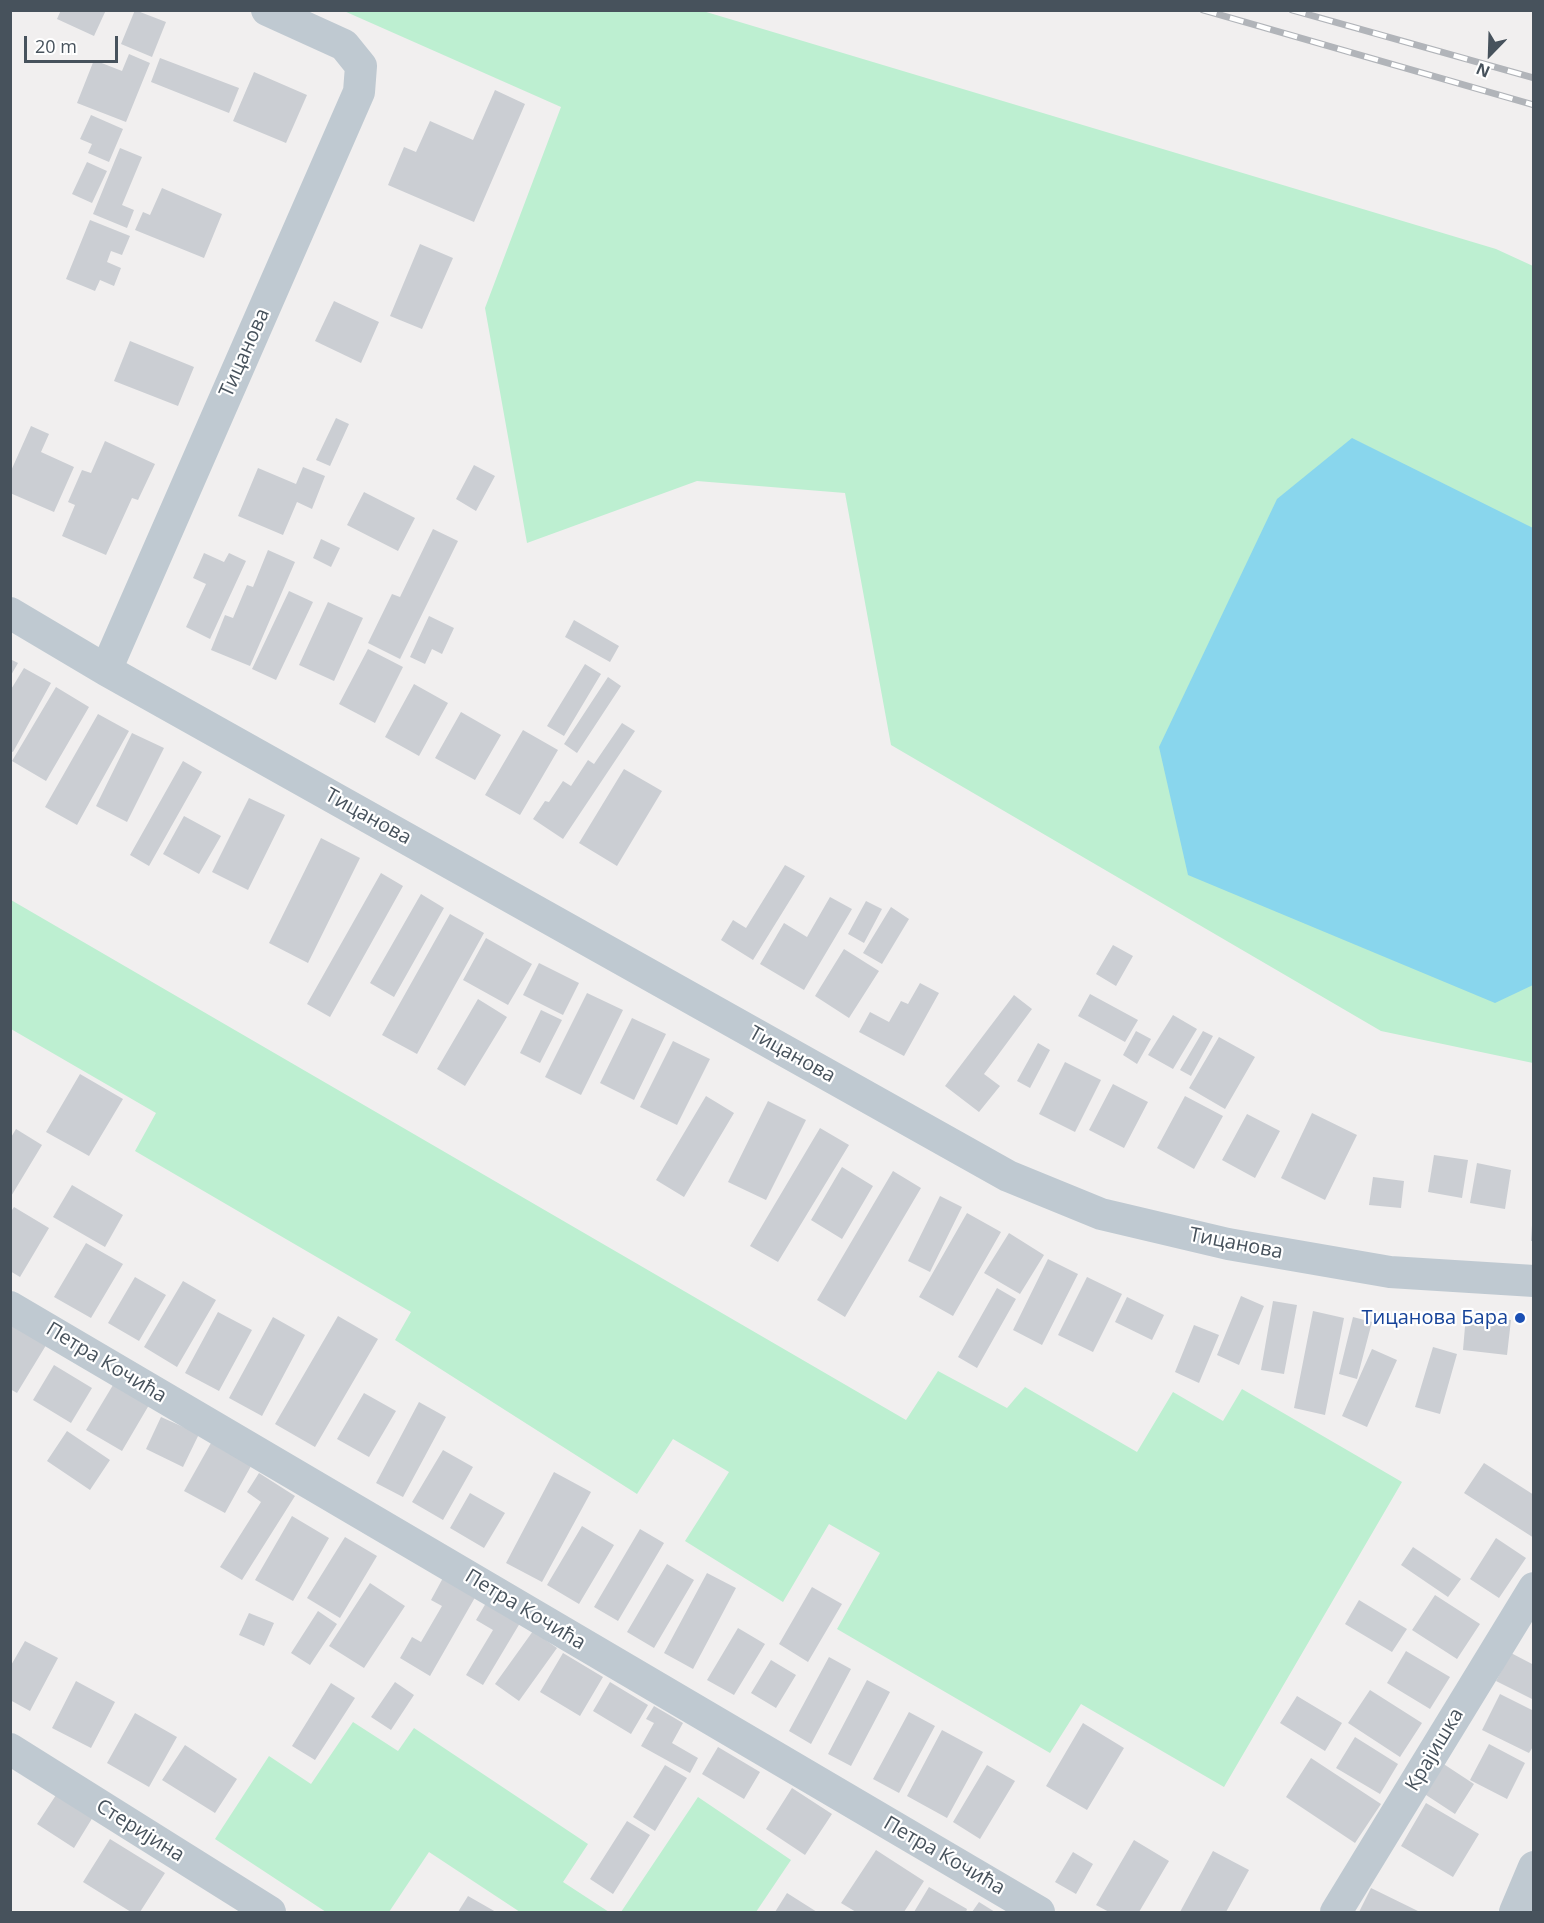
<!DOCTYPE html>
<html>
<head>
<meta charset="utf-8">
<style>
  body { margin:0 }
  #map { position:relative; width:1544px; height:1923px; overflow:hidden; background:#f1efef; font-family:"Open Sans",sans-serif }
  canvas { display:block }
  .frame { position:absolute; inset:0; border:12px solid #47525c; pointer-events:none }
  .north { position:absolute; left:1460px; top:24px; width:60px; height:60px; -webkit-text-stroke:4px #fff; paint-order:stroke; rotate:203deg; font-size:16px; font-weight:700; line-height:24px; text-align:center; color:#47525c }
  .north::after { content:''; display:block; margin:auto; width:21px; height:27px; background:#47525c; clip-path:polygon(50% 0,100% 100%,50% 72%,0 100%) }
  .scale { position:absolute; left:24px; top:36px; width:94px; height:27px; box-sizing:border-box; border:3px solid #47525c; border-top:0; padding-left:8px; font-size:18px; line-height:21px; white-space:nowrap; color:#47525c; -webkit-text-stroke:4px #fff; paint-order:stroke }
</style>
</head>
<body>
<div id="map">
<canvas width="1544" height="1923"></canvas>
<div class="frame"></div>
<div class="north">N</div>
<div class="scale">20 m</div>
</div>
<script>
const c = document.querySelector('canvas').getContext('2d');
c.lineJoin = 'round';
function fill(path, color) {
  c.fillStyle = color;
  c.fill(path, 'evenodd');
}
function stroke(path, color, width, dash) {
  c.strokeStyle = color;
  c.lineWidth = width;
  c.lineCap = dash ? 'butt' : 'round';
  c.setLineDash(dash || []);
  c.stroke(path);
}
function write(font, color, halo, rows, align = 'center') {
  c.font = font + ' "Open Sans",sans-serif';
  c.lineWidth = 4.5;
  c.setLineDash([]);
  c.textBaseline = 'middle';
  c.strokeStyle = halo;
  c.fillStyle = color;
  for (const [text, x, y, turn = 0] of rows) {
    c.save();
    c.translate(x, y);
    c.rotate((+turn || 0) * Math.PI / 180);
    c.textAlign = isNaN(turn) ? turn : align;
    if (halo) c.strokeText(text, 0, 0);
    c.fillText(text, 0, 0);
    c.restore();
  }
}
fill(new Path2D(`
  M 344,11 L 703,11 L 1496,249 L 1533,266 L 1533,1063 L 1381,1031 L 891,745 L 845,493 L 697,481 L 527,543 L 485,308 L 561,107 Z
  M 11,900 L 906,1420 L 938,1371 L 1007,1408 L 1025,1387 L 1137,1452 L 1173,1392 L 1223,1421 L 1242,1389 L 1402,1482 L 1224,1787 L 1081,1704 L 1050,1753 L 837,1629 L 880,1553 L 829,1524 L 783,1602 L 685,1541 L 729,1472 L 673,1439 L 637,1494 L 395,1340 L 411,1312 L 135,1151 L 156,1113 L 11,1029 Z
  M 353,1722 L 398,1751 L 414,1728 L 588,1844 L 563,1882 L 609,1912 L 520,1912 L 429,1852 L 389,1912 L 326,1912 L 215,1839 L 269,1756 L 311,1784 Z
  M 698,1797 L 791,1860 L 756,1912 L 621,1912 Z`), '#bdefd1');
fill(new Path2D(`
  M 1352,438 L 1533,528 L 1533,985 L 1495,1003 L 1188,875 L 1159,747 L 1277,499 Z`), '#89d6ed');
fill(new Path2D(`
  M 61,10 L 106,10 L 94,36 L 57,19 Z
  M 135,10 L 166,22 L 152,57 L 121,44 Z
  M 129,54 L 150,63 L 126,122 L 77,103 L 94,60 L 122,71 Z
  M 160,58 L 239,88 L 229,113 L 151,82 Z
  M 254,72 L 307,95 L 286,143 L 233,121 Z
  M 495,90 L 525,104 L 474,222 L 388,185 L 404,147 L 416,152 L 430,121 L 473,140 Z
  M 91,115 L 123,129 L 109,162 L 88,153 L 92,144 L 80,139 Z
  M 120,148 L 142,157 L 122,205 L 134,210 L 127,228 L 93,214 Z
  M 87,162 L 107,171 L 92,203 L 72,194 Z
  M 162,188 L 222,214 L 204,258 L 135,230 L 143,212 L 150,215 Z
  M 90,220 L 130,236 L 122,255 L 111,251 L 107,262 L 121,268 L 114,286 L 100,280 L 95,291 L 66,279 Z
  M 420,244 L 453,258 L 422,329 L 390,316 Z
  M 334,301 L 379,322 L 361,363 L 315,341 Z
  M 130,341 L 194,367 L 178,406 L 114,381 Z
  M 336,418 L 349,424 L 330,466 L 316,460 Z
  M 31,426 L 49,434 L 41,452 L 74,467 L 54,512 L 10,493 L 10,473 Z
  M 105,441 L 155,464 L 138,500 L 132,498 L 106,555 L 62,536 L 75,505 L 68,502 L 82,470 L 91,473 Z
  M 474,465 L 495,476 L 476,511 L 456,499 Z
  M 303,467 L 325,476 L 312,509 L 297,502 L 283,535 L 238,516 L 258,468 L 296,484 Z
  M 364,492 L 415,518 L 398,551 L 347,525 Z
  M 433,529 L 458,541 L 400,659 L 368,643 L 392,594 L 400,597 Z
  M 321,539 L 340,548 L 331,567 L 313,558 Z
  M 268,550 L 295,562 L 250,666 L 211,650 L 225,615 L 233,618 L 247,585 L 253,587 Z
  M 204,553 L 224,562 L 229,553 L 246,561 L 210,639 L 186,627 L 206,584 L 193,578 Z
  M 289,591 L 313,602 L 276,680 L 252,669 Z
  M 328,602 L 363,618 L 334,681 L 299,665 Z
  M 429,616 L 454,628 L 442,654 L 432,649 L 425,664 L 410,657 Z
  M 574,620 L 619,646 L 610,662 L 565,637 Z
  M 368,649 L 403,667 L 375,723 L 339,704 Z
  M 10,659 L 18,663 L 10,677 Z
  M 585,664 L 601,674 L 564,736 L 547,726 Z
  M 24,668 L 51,683 L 13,752 L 10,751 L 10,691 Z
  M 608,677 L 621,686 L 577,753 L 564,744 Z
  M 414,684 L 448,703 L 419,756 L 385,737 Z
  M 56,687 L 89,707 L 46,781 L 12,761 Z
  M 461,712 L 501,735 L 475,780 L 435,758 Z
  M 98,714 L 129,731 L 77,825 L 45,807 Z
  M 622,723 L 635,731 L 563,839 L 533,819 L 545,801 L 549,802 L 563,781 L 571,786 L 588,760 L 594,764 Z
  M 523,730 L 558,750 L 520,815 L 485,795 Z
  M 132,733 L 164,748 L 127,822 L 96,806 Z
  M 183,761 L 202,772 L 149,866 L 130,855 Z
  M 624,769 L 662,791 L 617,866 L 579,843 Z
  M 249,798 L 285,815 L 248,890 L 212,872 Z
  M 184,816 L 221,836 L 199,874 L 163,854 Z
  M 321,838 L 360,858 L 308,963 L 269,943 Z
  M 785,865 L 805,876 L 753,960 L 721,940 L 733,920 L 746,928 Z
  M 381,873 L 403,886 L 330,1017 L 307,1004 Z
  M 421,894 L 444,908 L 394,997 L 370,983 Z
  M 830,897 L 852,909 L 804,990 L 760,964 L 784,923 L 807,937 Z
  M 866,901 L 882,909 L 864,943 L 848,934 Z
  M 891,907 L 909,919 L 882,964 L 863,953 Z
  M 450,914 L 484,933 L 417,1054 L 382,1035 Z
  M 486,938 L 532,964 L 508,1005 L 463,980 Z
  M 1113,945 L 1133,956 L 1116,986 L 1096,974 Z
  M 844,949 L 879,971 L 849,1018 L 815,996 Z
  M 539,963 L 579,983 L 563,1015 L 523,995 Z
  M 920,983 L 939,993 L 904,1056 L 859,1032 L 870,1012 L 889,1022 L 901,1001 L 908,1004 Z
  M 587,993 L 623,1010 L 581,1095 L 545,1077 Z
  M 1090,994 L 1138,1020 L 1125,1042 L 1078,1016 Z
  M 1014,995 L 1032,1009 L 984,1074 L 1000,1086 L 979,1112 L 945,1086 Z
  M 478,999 L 507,1017 L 465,1086 L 437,1069 Z
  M 541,1010 L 562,1020 L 540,1063 L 520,1053 Z
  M 1173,1015 L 1197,1029 L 1173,1069 L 1148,1055 Z
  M 632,1018 L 666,1034 L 634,1100 L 600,1083 Z
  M 1136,1031 L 1151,1039 L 1137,1064 L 1123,1055 Z
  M 1203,1031 L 1213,1036 L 1191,1076 L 1180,1070 Z
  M 1219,1037 L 1255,1057 L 1225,1109 L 1189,1088 Z
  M 673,1041 L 710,1059 L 677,1125 L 640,1107 Z
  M 1038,1043 L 1050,1050 L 1030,1088 L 1017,1081 Z
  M 1065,1062 L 1101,1080 L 1075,1132 L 1039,1114 Z
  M 80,1074 L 123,1099 L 89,1156 L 46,1132 Z
  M 1113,1084 L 1148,1102 L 1124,1148 L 1089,1130 Z
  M 706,1096 L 734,1113 L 684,1197 L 656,1180 Z
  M 1185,1096 L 1223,1116 L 1194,1169 L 1157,1148 Z
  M 768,1101 L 806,1120 L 766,1200 L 728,1182 Z
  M 1312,1113 L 1357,1135 L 1325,1200 L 1281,1178 Z
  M 1247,1114 L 1280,1131 L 1255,1178 L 1222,1160 Z
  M 820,1128 L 849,1145 L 778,1262 L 750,1246 Z
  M 16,1129 L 42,1145 L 10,1198 L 10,1139 Z
  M 1434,1155 L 1468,1160 L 1462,1198 L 1428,1192 Z
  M 1477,1163 L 1511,1170 L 1505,1209 L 1470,1203 Z
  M 842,1167 L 873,1186 L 842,1239 L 811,1220 Z
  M 893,1171 L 921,1188 L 845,1317 L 817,1300 Z
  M 1373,1177 L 1404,1181 L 1401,1208 L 1369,1205 Z
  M 72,1185 L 123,1215 L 105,1247 L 53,1217 Z
  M 940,1196 L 962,1207 L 930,1272 L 908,1261 Z
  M 14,1207 L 49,1228 L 20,1277 L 10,1271 L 10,1213 Z
  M 967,1213 L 1001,1232 L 953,1316 L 919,1297 Z
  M 1532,1225 L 1534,1225 L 1534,1241 L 1531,1241 Z
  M 1009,1233 L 1044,1255 L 1020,1294 L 984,1273 Z
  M 86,1243 L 123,1264 L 91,1318 L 54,1297 Z
  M 1048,1259 L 1078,1274 L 1042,1345 L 1013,1330 Z
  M 135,1277 L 166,1295 L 139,1341 L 108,1323 Z
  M 1087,1277 L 1122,1294 L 1093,1352 L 1058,1335 Z
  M 183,1281 L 216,1300 L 177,1367 L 144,1347 Z
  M 997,1288 L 1016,1299 L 977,1368 L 958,1357 Z
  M 1241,1296 L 1264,1306 L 1239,1365 L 1217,1355 Z
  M 1127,1297 L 1164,1315 L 1152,1340 L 1115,1322 Z
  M 1273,1301 L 1297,1305 L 1284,1374 L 1261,1370 Z
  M 1313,1311 L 1344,1318 L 1325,1415 L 1294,1408 Z
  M 218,1312 L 252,1330 L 219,1391 L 185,1373 Z
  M 1466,1315 L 1511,1320 L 1507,1355 L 1463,1350 Z
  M 338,1316 L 378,1339 L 315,1447 L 275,1424 Z
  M 273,1317 L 305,1335 L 262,1416 L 229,1398 Z
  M 1353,1317 L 1372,1322 L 1357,1379 L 1339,1374 Z
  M 10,1320 L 48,1342 L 17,1393 L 10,1389 Z
  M 1194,1325 L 1219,1335 L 1199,1383 L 1175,1372 Z
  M 1433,1347 L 1457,1354 L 1440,1414 L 1415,1407 Z
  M 1372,1349 L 1397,1360 L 1367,1427 L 1342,1416 Z
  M 54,1365 L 92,1388 L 71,1423 L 33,1400 Z
  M 113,1385 L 149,1405 L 122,1451 L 86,1430 Z
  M 364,1393 L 396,1411 L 369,1457 L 337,1439 Z
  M 419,1402 L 446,1417 L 403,1497 L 376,1483 Z
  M 161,1417 L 199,1434 L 183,1467 L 146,1449 Z
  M 67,1431 L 110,1460 L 90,1490 L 47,1461 Z
  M 211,1443 L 251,1466 L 225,1513 L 184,1491 Z
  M 443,1450 L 473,1467 L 443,1520 L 412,1502 Z
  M 1484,1463 L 1534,1495 L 1534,1538 L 1464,1493 Z
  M 554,1472 L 591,1492 L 542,1582 L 506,1563 Z
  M 259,1473 L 295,1496 L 242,1580 L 220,1567 L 261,1502 L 247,1492 Z
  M 470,1493 L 505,1513 L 484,1548 L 450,1528 Z
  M 292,1516 L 329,1538 L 293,1601 L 255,1580 Z
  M 582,1526 L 614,1545 L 579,1604 L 547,1585 Z
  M 640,1529 L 664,1543 L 618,1621 L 594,1607 Z
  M 345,1537 L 377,1556 L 340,1618 L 307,1598 Z
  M 1496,1538 L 1526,1558 L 1499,1598 L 1470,1579 Z
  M 1413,1547 L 1461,1579 L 1448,1597 L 1401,1565 Z
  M 667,1564 L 694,1580 L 654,1648 L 627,1632 Z
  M 707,1573 L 736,1588 L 693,1669 L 664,1653 Z
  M 444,1576 L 477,1594 L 430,1676 L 400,1658 L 412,1637 L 421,1642 L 442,1606 L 431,1600 Z
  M 370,1583 L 405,1606 L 364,1668 L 329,1646 Z
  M 812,1587 L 842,1604 L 808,1662 L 779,1644 Z
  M 1435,1595 L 1480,1624 L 1457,1659 L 1412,1630 Z
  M 1359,1600 L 1407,1629 L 1392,1652 L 1345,1624 Z
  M 486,1603 L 520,1623 L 483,1685 L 466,1675 L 493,1630 L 476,1620 Z
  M 318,1611 L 337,1624 L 310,1665 L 291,1653 Z
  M 249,1613 L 274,1623 L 264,1646 L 239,1635 Z
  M 738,1628 L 765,1644 L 734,1695 L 707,1680 Z
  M 533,1631 L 557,1648 L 519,1701 L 495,1684 Z
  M 25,1641 L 58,1658 L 30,1711 L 10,1700 L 10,1667 Z
  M 1406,1651 L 1450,1677 L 1430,1709 L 1387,1683 Z
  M 563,1653 L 603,1677 L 580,1716 L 540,1692 Z
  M 1511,1653 L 1534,1665 L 1534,1700 L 1496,1681 Z
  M 829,1657 L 851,1669 L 811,1744 L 789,1731 Z
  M 771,1660 L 796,1675 L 776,1708 L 751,1693 Z
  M 867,1680 L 890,1692 L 851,1766 L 828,1754 Z
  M 76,1681 L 115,1702 L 91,1748 L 52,1728 Z
  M 395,1682 L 414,1695 L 391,1730 L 371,1717 Z
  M 610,1682 L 648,1705 L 631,1734 L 593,1711 Z
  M 331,1683 L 355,1698 L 315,1760 L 292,1746 Z
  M 1370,1690 L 1422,1723 L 1400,1757 L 1348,1723 Z
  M 1500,1694 L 1534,1711 L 1534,1745 L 1529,1753 L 1482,1730 Z
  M 1297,1696 L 1342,1723 L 1325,1751 L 1280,1723 Z
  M 654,1706 L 683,1723 L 672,1743 L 698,1758 L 690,1773 L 641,1746 L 654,1723 L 646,1719 Z
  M 909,1712 L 935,1726 L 899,1793 L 873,1779 Z
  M 135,1713 L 177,1737 L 149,1787 L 107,1763 Z
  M 1083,1723 L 1124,1748 L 1087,1810 L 1046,1786 Z
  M 942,1730 L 983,1752 L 947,1818 L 907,1796 Z
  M 1355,1737 L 1398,1764 L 1380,1794 L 1336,1768 Z
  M 1489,1744 L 1525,1763 L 1507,1799 L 1470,1780 Z
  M 185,1745 L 237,1779 L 215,1813 L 162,1780 Z
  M 718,1747 L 760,1772 L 744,1799 L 702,1774 Z
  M 1311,1758 L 1381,1804 L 1355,1843 L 1286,1797 Z
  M 1439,1761 L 1474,1784 L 1455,1814 L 1420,1791 Z
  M 665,1765 L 687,1778 L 655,1831 L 633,1817 Z
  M 987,1765 L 1015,1781 L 980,1839 L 953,1822 Z
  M 792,1788 L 832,1814 L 805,1855 L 766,1829 Z
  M 60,1789 L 96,1812 L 74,1848 L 37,1824 Z
  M 1426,1803 L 1479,1834 L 1453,1877 L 1401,1846 Z
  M 627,1821 L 650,1835 L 613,1894 L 590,1879 Z
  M 110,1839 L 165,1873 L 140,1912 L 131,1912 L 83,1882 Z
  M 1134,1840 L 1169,1861 L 1139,1912 L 1109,1912 L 1096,1905 Z
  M 876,1850 L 924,1881 L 904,1912 L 856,1912 L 841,1903 Z
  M 1213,1851 L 1249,1870 L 1226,1912 L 1180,1912 Z
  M 1073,1852 L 1093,1864 L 1076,1894 L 1055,1882 Z
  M 929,1887 L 967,1909 L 966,1912 L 914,1912 Z
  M 1371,1888 L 1420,1912 L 1359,1912 Z
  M 787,1893 L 817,1912 L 775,1912 Z
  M 468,1896 L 496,1912 L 458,1912 Z
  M 979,1902 L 995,1912 L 972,1912 Z`), '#cbced3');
stroke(new Path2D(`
  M 10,613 L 106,670 L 1008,1176 L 1101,1214 L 1228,1244 L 1390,1272 L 1534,1281
  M 106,670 L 359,92 L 361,66 L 344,45 L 267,10
  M 10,1307 L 1039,1912
  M 10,1749 L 270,1912
  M 1336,1912 L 1534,1588
  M 1515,1912 L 1534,1867`), '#bfc9d1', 32);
const rail = new Path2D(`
  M 1203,10 L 1534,105
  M 1292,10 L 1534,78`);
stroke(rail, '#b1b4b9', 7);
stroke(rail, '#fff', 4.5, [14]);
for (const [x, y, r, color] of [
  [1520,1318,6,"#1a4fb4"]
]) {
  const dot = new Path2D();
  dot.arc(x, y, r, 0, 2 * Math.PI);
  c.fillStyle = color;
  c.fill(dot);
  stroke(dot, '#fff', 2);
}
write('20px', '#47525c', '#fff', [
  ["Тицанова",245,353,-66],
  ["Тицанова",368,817,29],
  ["Тицанова",792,1055,29],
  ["Тицанова",1236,1244,11],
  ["Петра Кочића",106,1363,31],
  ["Петра Кочића",525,1610,31],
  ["Крајишка",1435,1750,-59],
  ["Стеријина",140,1831,32],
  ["Петра Кочића",944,1856,30]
]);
write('20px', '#164399', '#fff', [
  ["Тицанова Бара",1508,1318]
], 'right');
</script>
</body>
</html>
